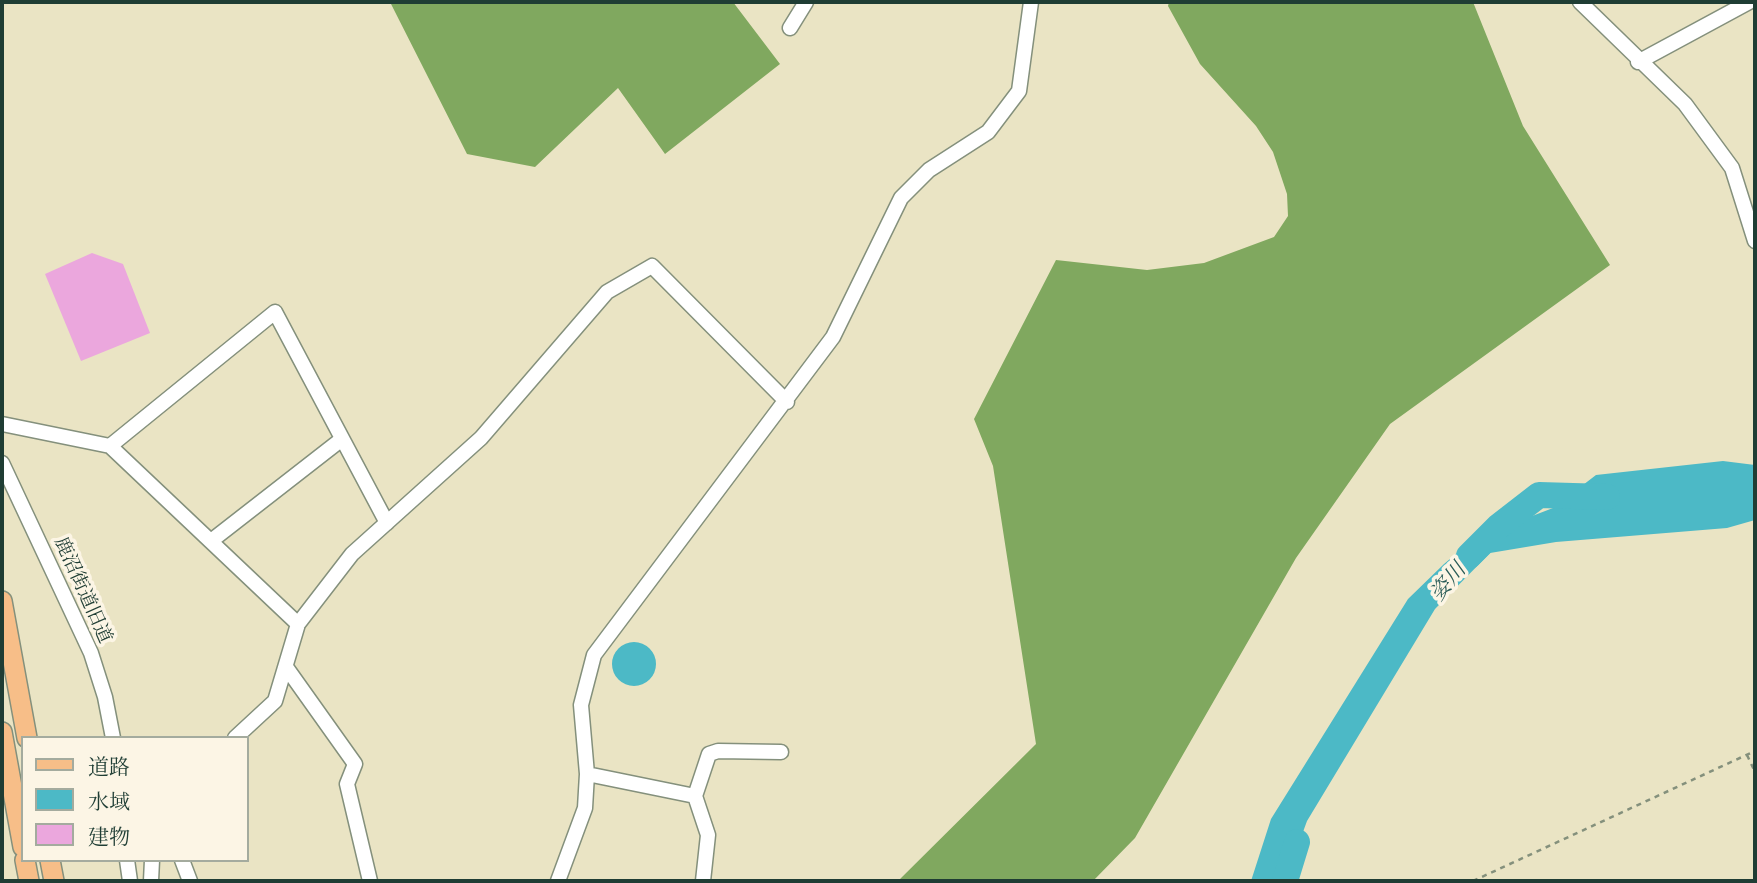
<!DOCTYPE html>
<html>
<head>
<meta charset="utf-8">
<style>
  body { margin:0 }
  #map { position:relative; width:1757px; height:883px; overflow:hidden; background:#eae4c4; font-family:"Libre Caslon Text","Noto Serif JP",serif }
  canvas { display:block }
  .frame { position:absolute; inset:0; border:4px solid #1f3d34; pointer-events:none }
  .legend { position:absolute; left:21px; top:736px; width:228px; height:126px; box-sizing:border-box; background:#fcf5e5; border:2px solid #a4ab9e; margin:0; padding:9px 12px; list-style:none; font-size:21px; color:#1f3d34 }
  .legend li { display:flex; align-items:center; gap:14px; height:35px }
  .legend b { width:35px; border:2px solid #a4ab9e }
</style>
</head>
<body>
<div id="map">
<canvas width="1757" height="883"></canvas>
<div class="frame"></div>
<ul class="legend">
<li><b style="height:9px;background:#f7be88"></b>道路</li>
<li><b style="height:19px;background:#4cb9c6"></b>水域</li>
<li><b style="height:19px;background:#eba7dd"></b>建物</li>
</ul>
</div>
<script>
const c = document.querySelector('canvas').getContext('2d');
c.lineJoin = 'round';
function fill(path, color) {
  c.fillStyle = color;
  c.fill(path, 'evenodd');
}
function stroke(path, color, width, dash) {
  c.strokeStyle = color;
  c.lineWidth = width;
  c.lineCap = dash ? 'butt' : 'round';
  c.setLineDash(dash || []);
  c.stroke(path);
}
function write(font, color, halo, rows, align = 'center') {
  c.font = font + ' "Libre Caslon Text","Noto Serif JP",serif';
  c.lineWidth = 7;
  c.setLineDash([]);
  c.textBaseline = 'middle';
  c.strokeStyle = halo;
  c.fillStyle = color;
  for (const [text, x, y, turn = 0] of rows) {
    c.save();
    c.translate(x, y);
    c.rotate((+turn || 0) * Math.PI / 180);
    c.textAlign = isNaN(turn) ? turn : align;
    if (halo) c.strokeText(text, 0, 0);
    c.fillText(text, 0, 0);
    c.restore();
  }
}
fill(new Path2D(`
  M 390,2 L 733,2 L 780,64 L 665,154 L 618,88 L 535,167 L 467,154 Z
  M 1169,2 L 1473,2 L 1523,126 L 1610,265 L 1390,424 L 1296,558 L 1135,838 L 1093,881 L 898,881 L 1036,744 L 993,466 L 974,419 L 1056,260 L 1147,270 L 1204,263 L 1274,237 L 1288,216 L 1287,194 L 1273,152 L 1256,126 L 1200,64 L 1168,6 Z`), '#80a85f');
fill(new Path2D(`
  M 1723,461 L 1755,465 L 1755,520 L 1727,528 L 1556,542 L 1490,553 L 1435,609 L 1307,821 L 1285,881 L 1251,881 L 1271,819 L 1408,599 L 1444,564 L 1475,538 L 1553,508 L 1596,475 Z
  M612 664a22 22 0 1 1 44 0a22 22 0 1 1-44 0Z`), '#4cb9c6');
stroke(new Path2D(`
  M 1469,556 L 1499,526 L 1539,495 L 1607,497
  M 1285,881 L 1297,842`), '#4cb9c6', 26);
fill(new Path2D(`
  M 92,253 L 123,264 L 150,333 L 81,361 L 45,274 Z`), '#eba7dd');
const minor = new Path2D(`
  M 1580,2 L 1685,104 L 1732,168 L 1755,241
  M 790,28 L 806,2
  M 1638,62 L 1749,2
  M 2,424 L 110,446 L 298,624
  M 110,446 L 275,312 L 387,523
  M 2,463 L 91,653 L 105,697 L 113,738
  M 211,541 L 342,439
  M 286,667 L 355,764 L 347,784 L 370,881
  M 235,738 L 275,701 L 298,624 L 352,554 L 481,438 L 607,292 L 652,266 L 787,402
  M 587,774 L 695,796 L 709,754 L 718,751 L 781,752
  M 695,796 L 708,835 L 703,881
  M 127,860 L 130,881
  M 182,860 L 190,881
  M 151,881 L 152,860
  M 558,881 L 585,808 L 587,774 L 581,705 L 594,655 L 833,337 L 901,198 L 929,170 L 988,132 L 1019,91 L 1031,2`);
const major = new Path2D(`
  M 2,601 L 27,738
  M 2,732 L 23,847
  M 25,860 L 29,881
  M 50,860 L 54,881`);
stroke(minor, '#84907c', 17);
stroke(major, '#84907c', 22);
stroke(new Path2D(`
  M 1747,755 L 1755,772
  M 1473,881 L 1755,751`), '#84907c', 2.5, [5, 5]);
stroke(minor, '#fff', 14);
stroke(major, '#f7be88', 19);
write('19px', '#1f3d34', '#fcf5e5', [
  ["鹿沼街道旧道",83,590,66]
]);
write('italic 21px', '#2a5c58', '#fcf5e5', [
  ["姿川",1448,582,-50]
]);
</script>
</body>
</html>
